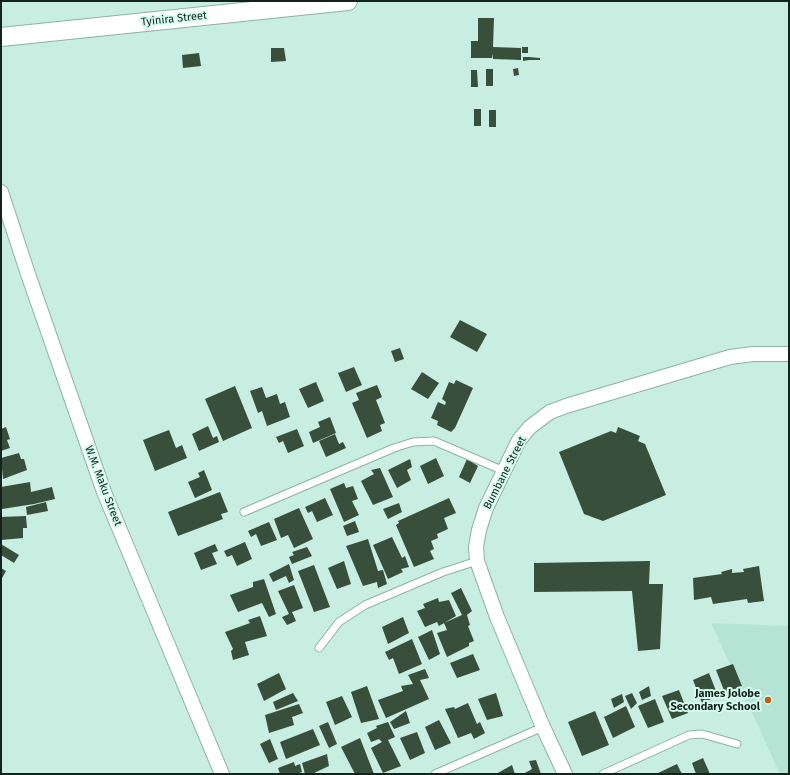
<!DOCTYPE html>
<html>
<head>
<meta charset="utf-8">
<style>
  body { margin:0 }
  #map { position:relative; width:790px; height:775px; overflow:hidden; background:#c8eee1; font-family:"Fira Sans",sans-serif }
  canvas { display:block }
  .frame { position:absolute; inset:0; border:2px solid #13221d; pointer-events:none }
</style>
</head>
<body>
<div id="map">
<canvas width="790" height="775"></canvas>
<div class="frame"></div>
</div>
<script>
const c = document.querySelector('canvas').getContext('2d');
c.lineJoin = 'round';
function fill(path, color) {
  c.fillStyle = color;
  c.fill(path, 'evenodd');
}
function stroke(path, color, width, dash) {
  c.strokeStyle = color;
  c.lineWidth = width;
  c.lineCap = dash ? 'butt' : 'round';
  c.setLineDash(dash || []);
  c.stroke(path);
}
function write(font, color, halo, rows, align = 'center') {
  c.font = font + ' "Fira Sans",sans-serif';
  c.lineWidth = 4;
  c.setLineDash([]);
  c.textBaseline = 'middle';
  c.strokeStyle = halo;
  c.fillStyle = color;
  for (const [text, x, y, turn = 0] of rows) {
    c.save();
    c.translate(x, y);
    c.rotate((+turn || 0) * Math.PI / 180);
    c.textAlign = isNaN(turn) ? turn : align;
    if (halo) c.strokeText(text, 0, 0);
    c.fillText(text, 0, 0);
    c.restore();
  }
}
fill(new Path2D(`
  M 711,623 L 789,626 L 789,774 L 780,774 Z`), '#b6e4d4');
fill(new Path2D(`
  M 478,18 L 494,18 L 493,47 L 521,48 L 521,60 L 493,59 L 493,54 L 492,58 L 471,58 L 471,41 L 478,41 Z
  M 522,47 L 528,47 L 528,53 L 522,53 Z
  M 271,48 L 284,48 L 286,61 L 271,62 Z
  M 199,53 L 201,66 L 183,68 L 182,55 Z
  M 523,57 L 529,57 L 529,60 L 523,61 Z
  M 529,57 L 540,58 L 540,60 L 529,60 Z
  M 518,68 L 519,75 L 514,76 L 513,69 Z
  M 486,69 L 493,69 L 493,86 L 486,86 Z
  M 471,70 L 477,70 L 478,87 L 471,87 Z
  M 474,109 L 481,109 L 481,126 L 474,126 Z
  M 489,110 L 496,110 L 496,127 L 489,127 Z
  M 460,320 L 487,334 L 477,352 L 450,337 Z
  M 400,348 L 404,359 L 395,362 L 391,351 Z
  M 354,367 L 362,385 L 346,392 L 338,373 Z
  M 422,372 L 439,383 L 428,399 L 411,389 Z
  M 456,380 L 473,388 L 455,428 L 451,432 L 437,425 L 438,421 L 431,418 L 438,402 L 445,405 L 446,402 L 442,399 L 449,382 L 454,384 Z
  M 316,382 L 324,401 L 308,408 L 299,389 Z
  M 377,385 L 382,397 L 376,400 L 385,423 L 380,425 L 382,431 L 367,438 L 352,403 L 359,400 L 356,393 Z
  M 235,386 L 252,428 L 223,441 L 205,399 Z
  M 262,387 L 266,398 L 277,394 L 280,404 L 285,402 L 290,417 L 267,426 L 262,411 L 258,413 L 250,391 Z
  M 330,417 L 336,433 L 313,443 L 309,432 L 320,427 L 318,422 Z
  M 208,426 L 213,438 L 217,436 L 219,442 L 199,451 L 192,434 Z
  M 6,427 L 10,439 L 7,440 L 10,448 L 1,451 L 1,429 Z
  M 618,427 L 640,436 L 638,441 L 645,444 L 666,495 L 603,521 L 584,514 L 559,452 L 611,431 L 616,433 Z
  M 297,429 L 304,446 L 288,453 L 283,441 L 279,443 L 276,437 Z
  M 169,430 L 176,448 L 182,445 L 187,458 L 155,471 L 143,440 Z
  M 335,434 L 339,444 L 343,442 L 346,448 L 326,457 L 319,441 Z
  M 19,453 L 21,459 L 24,459 L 27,470 L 3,479 L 1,458 Z
  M 436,458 L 444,476 L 428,484 L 420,466 Z
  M 410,459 L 412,467 L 407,470 L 411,480 L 397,488 L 388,470 Z
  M 467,459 L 478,466 L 470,483 L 459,477 Z
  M 380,468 L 393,497 L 373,505 L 361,481 L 374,474 L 371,470 Z
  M 204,470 L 212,490 L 195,498 L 188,482 L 200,477 L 198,473 Z
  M 30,482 L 31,492 L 52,487 L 55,499 L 34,504 L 33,500 L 34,504 L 2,509 L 1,487 Z
  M 344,483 L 346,488 L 353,486 L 358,499 L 352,501 L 359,515 L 344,522 L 330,489 Z
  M 220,492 L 228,512 L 221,514 L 223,519 L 178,536 L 168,512 Z
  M 325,498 L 333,515 L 317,522 L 312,511 L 308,513 L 305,507 Z
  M 449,498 L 456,513 L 444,518 L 448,529 L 437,534 L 438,538 L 431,541 L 434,549 L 430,551 L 434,559 L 414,567 L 396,525 L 399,523 L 398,521 Z
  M 46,502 L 48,511 L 27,515 L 26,507 Z
  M 399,503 L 402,512 L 388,519 L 383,509 Z
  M 299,508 L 313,539 L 294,548 L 288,535 L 281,538 L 274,519 Z
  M 26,516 L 27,528 L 23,528 L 23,538 L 1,540 L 1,517 Z
  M 355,521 L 359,532 L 347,536 L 343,526 Z
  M 269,522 L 277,540 L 261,546 L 256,534 L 251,537 L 248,531 Z
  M 392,537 L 402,558 L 405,556 L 409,567 L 401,569 L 403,572 L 388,579 L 373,545 Z
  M 368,539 L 378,571 L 383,570 L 387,584 L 378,588 L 377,582 L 363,586 L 346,546 Z
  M 245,542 L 252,559 L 237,566 L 232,555 L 227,557 L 224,551 Z
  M 1,544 L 19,555 L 14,563 L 1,555 Z
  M 215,544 L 218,551 L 212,553 L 217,564 L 201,570 L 194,553 Z
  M 307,547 L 312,556 L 292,564 L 289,557 L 294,555 L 292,552 Z
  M 344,561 L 351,584 L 337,589 L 328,568 Z
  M 650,561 L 649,584 L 663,584 L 660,649 L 638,651 L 632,591 L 534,592 L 534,563 Z
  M 289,564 L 294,580 L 289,583 L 286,576 L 273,582 L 269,574 Z
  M 314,565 L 330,607 L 314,612 L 298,571 Z
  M 759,566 L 764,601 L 748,603 L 747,599 L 713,604 L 711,597 L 694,600 L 693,578 L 722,574 L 721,572 L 732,569 L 732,573 L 744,572 L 743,569 Z
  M 1,568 L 6,571 L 1,580 Z
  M 264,579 L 276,614 L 269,617 L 262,603 L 238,612 L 230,595 L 253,587 L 253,582 Z
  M 294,585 L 303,608 L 292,612 L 296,621 L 287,625 L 282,617 L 289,614 L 278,591 Z
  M 461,588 L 472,611 L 467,615 L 470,625 L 468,626 L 474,641 L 469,643 L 469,646 L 447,657 L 437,633 L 447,630 L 444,623 L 462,615 L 451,593 Z
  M 438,598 L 439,602 L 449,600 L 456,616 L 439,626 L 437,622 L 425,627 L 417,611 L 425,608 L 423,604 Z
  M 260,616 L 267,636 L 245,642 L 249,655 L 233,660 L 231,651 L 233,649 L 225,632 L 250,623 L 248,620 Z
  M 403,617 L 409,633 L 388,644 L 382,627 Z
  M 432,630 L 440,654 L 429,660 L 418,637 Z
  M 412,639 L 422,664 L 399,674 L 393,658 L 389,660 L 385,652 Z
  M 473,654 L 480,670 L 457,678 L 450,663 Z
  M 733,664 L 742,686 L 725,693 L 716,670 Z
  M 425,669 L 429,678 L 420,680 L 429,699 L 386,718 L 378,700 L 403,691 L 401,686 L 413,684 L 408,675 Z
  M 279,673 L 286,689 L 264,701 L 257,684 Z
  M 709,673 L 718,696 L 702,703 L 693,680 Z
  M 367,686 L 379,719 L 361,723 L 351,692 Z
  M 649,686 L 651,696 L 642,700 L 639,692 Z
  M 679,690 L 688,713 L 672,719 L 662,696 Z
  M 293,693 L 298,701 L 276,710 L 273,702 Z
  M 496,693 L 503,716 L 487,720 L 478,699 Z
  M 632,693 L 637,703 L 631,709 L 625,696 Z
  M 622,694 L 624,702 L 614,708 L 611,699 Z
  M 342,696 L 352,717 L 335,725 L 326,702 Z
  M 655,699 L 664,722 L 648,728 L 638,706 Z
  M 468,703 L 477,724 L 480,722 L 485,733 L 474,739 L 471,733 L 458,738 L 445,709 L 454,707 L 455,709 Z
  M 299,704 L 303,713 L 292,717 L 294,725 L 269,733 L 265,715 Z
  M 626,706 L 635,727 L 613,738 L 604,717 Z
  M 406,711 L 410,723 L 394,729 L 390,722 Z
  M 595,711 L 609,745 L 582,756 L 568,722 Z
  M 439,720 L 451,743 L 435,750 L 425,727 Z
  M 328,722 L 337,744 L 329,748 L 319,726 Z
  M 388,722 L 395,737 L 388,740 L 401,766 L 383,773 L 371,748 L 382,742 L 379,739 L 371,742 L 367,733 L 377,728 L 376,726 Z
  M 313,729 L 320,745 L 286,759 L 280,742 Z
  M 417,732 L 425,753 L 410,760 L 400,738 Z
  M 360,738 L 374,774 L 355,774 L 341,747 Z
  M 270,739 L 278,759 L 269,763 L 260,744 Z
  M 327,754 L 329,766 L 312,774 L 305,774 L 302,763 Z
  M 703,758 L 710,774 L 696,774 L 692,763 Z
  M 536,760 L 541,774 L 523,774 L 532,769 L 529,761 Z
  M 294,762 L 295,766 L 300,764 L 302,772 L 297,774 L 280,774 L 278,768 Z
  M 677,764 L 682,774 L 656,774 Z
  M 512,765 L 515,774 L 496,774 Z`), '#384f3b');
const service = new Path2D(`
  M 244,512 L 394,448 L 413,442 L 434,441 L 504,471
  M 319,648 L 339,622 L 365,605 L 443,572 L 477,561
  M 435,774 L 543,727
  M 603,774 L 689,735 L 702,734 L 737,744`);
const minor = new Path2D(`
  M 1,192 L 28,274 L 104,492 L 222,774
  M 565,774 L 543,727 L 497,617 L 477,561 L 476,547 L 479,530 L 486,508 L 519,440 L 530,427 L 550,412 L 566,406 L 730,357 L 753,354 L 789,354`);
const tertiary = new Path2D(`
  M 1,37 L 348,1`);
stroke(service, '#8eb2a5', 9);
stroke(minor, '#8eb2a5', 16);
stroke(tertiary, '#8eb2a5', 20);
stroke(service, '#fff', 7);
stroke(minor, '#fff', 14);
stroke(tertiary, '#fff', 18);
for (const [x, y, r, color] of [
  [768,700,4,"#bd5f13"]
]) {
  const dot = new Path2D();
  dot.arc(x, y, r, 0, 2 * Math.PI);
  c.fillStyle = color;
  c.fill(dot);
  stroke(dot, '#d5fcee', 1.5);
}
write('11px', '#13221d', '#d5fcee', [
  ["Tyinira Street",174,19,-6],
  ["Bumbane Street",505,473,-63],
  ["W.M. Maku Street",103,486,69]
]);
write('bold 11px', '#13221d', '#d5fcee', [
  ["James Jolobe",760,694],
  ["Secondary School",760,707]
], 'right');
</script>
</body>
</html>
